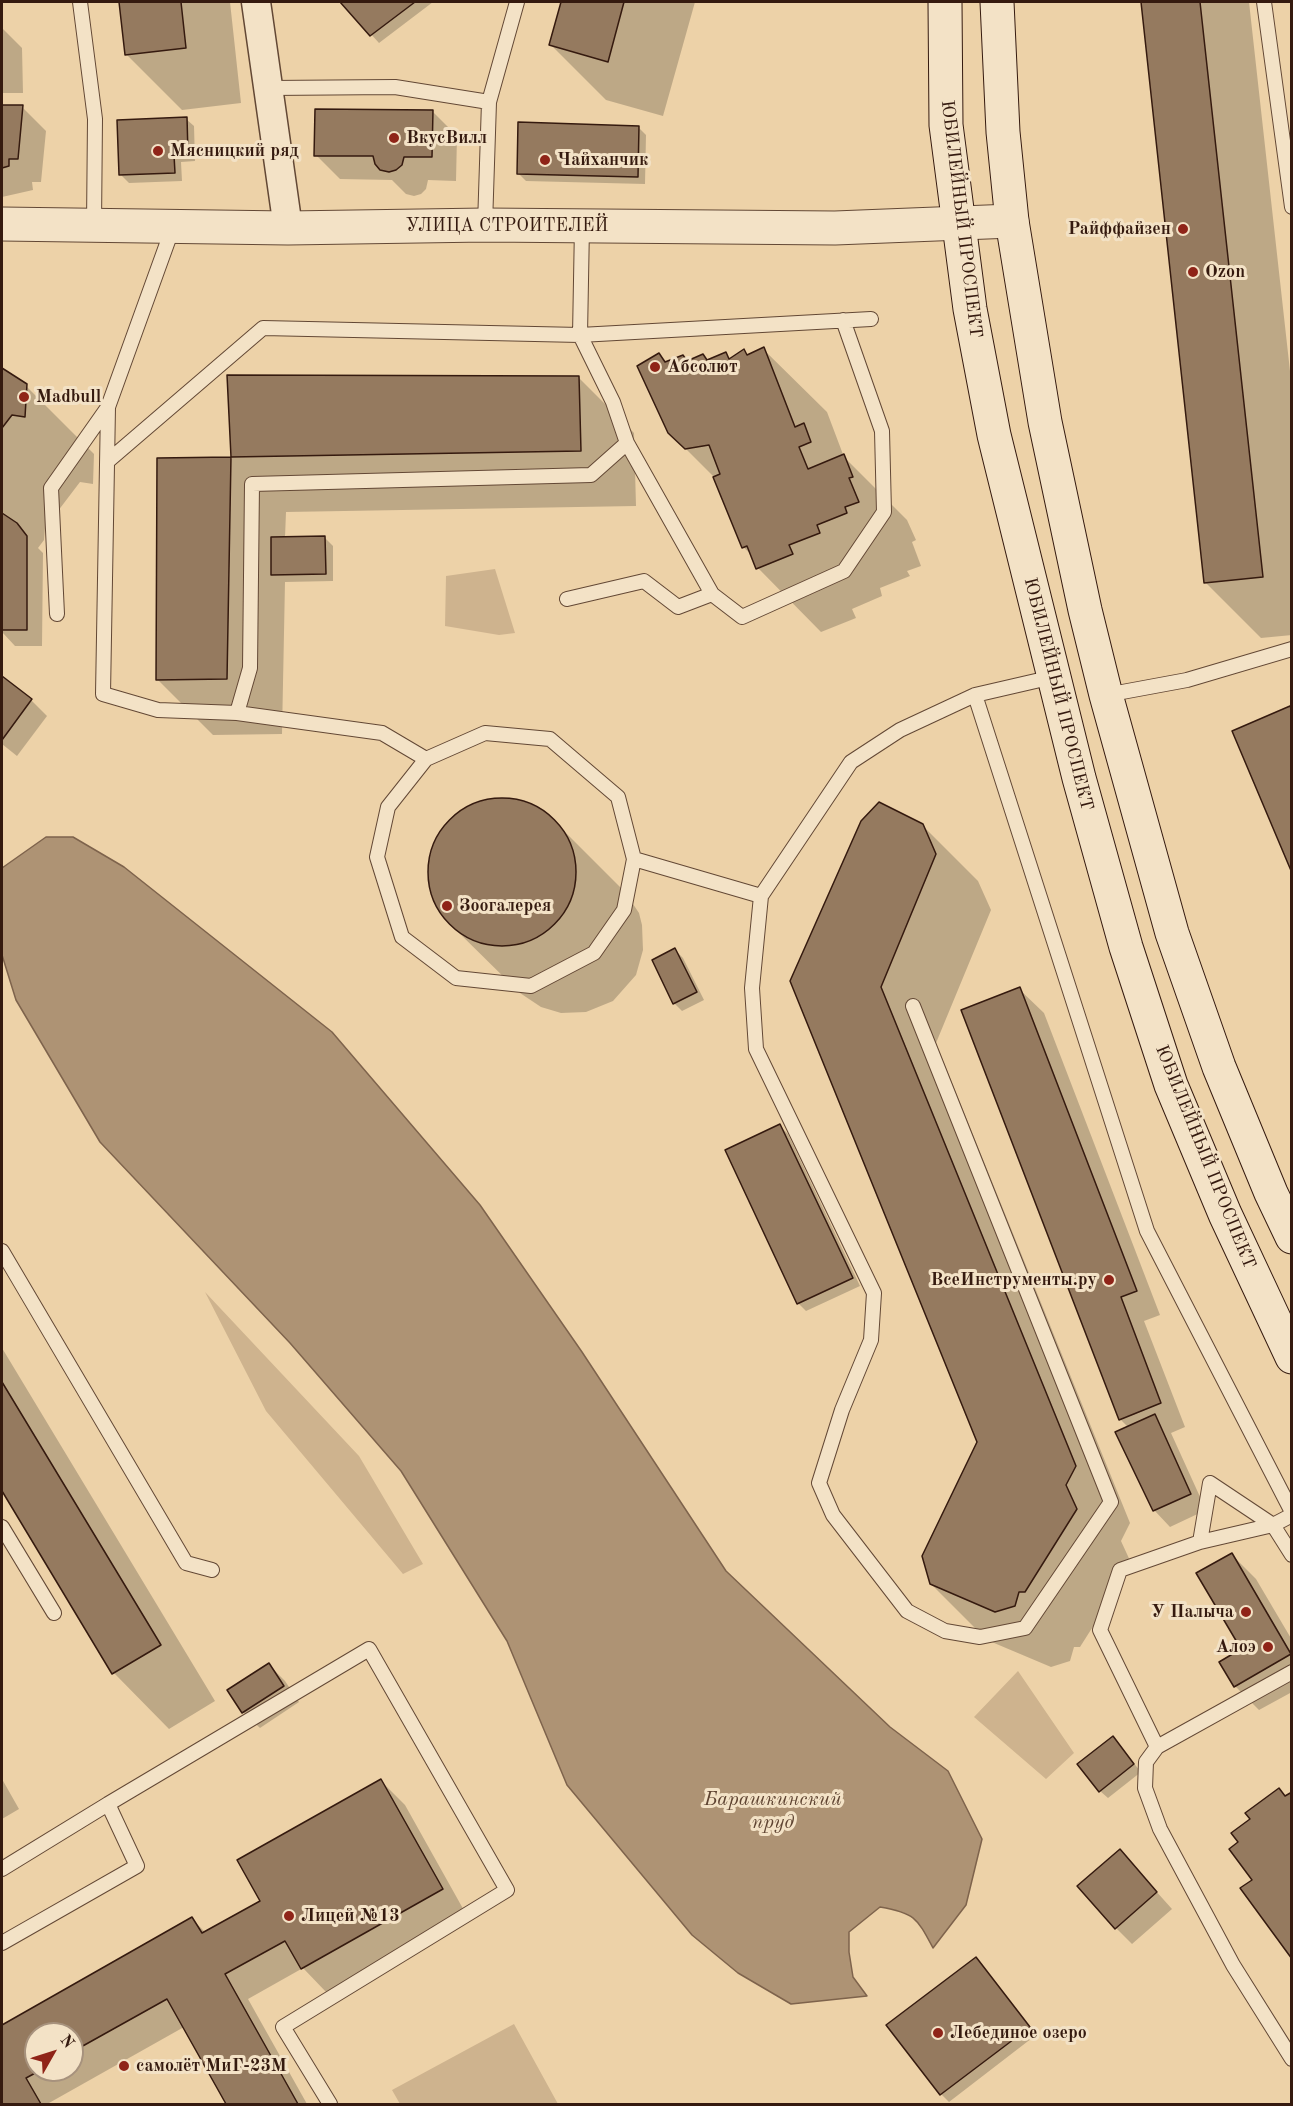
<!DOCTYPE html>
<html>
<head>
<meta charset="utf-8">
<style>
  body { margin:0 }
  #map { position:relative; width:1293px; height:2106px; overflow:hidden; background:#edd2a8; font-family:"Old Standard TT",serif }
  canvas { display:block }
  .frame { position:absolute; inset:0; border:3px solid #351a0f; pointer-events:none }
  .north { position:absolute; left:24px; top:2022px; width:60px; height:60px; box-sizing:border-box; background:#f3e2c6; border:2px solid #a7927d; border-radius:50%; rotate:51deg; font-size:16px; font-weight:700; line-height:24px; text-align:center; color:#351a0f }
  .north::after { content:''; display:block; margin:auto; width:21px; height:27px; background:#8f2418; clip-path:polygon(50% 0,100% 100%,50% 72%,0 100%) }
</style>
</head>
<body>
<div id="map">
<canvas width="1293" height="2106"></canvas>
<div class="frame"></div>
<div class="north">N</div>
</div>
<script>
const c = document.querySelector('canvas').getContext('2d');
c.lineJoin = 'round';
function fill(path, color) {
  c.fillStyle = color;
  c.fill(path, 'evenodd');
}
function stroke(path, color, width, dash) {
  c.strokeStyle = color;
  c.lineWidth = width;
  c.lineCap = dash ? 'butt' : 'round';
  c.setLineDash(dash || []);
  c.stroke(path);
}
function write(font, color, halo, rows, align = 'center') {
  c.font = font + ' "Old Standard TT",serif';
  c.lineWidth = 6;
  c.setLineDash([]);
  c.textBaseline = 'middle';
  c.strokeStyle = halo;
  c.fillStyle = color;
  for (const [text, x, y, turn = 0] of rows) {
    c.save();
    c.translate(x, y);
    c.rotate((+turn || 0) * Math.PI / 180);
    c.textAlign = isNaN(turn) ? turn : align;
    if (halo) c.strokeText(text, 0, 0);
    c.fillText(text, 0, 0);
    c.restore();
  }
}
fill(new Path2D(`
  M 495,569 L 515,633 L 499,635 L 445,626 L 446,576 Z
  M 205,1292 L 359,1456 L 423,1564 L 403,1574 L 266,1411 Z
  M 1018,1671 L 1074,1753 L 1046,1779 L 974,1717 Z
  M 514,2024 L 558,2104 L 400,2104 L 392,2090 Z`), '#ceb38e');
const water = new Path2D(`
  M 46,837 L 73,837 L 124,867 L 332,1032 L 480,1205 L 582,1352 L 726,1571 L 890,1727 L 948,1771 L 982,1839 L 966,1905 L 933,1948 C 917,1918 915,1913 880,1907 L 849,1932 L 849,1952 L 853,1977 L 867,1996 L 791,2004 L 738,1973 L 692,1935 L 567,1785 L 507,1641 L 401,1471 L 290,1343 L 100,1142 L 16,1000 L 2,955 L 2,868 Z`);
fill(water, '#ae9374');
stroke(water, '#7e634c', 1.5);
fill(new Path2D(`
  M 120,2 L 230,2 L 241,103 L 182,110 L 126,54 Z
  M 342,2 L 433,2 L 379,43 Z
  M 562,2 L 695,2 L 663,116 L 606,100 L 551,45 Z
  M 1142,2 L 1249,2 L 1292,389 L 1292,635 L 1261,638 L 1206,583 Z
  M 2,28 L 22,48 L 23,93 L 2,93 Z
  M 2,107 L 22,107 L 46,131 L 41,182 L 32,182 L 33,190 L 2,197 Z
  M 432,111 L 457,136 L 456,181 L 428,180 L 426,189 L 421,194 L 414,196 L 406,194 L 392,180 L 340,179 L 316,155 Z
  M 186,119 L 194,126 L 195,161 L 181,162 L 182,181 L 129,183 L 121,175 Z
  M 638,127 L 646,135 L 645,184 L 526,181 L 518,173 Z
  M 763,349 L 827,412 L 844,457 L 907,520 L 916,540 L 912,542 L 921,566 L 907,571 L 910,576 L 880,588 L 882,596 L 852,609 L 856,618 L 821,632 L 758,568 L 753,556 L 743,547 L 716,479 L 669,432 L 659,355 L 668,363 L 683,356 L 689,362 L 703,356 L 708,361 L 725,354 L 731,359 L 744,351 L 748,356 Z
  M 2,367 L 10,375 L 26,386 L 94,454 L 93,484 L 80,482 L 45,528 L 44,540 L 38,548 L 43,553 L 42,646 L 15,646 L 2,632 Z
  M 229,376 L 579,378 L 634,433 L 636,506 L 286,512 L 285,538 L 325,538 L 333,546 L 333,581 L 285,582 L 282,734 L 213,735 L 157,679 L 158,459 L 232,459 Z
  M 2,677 L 31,700 L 47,716 L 17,756 L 2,744 Z
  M 490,800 L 515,800 L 530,804 L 556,823 L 625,892 L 639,913 L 642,925 L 643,950 L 636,975 L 613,1001 L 586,1012 L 561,1013 L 541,1007 L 520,993 L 451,925 L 439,909 L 430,886 L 430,859 L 439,835 L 449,821 L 470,806 Z
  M 922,825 L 978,881 L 991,910 L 936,1043 L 1130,1523 L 1121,1541 L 1132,1565 L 1080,1647 L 1074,1647 L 1070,1661 L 1051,1667 L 987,1640 L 931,1584 L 979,1442 L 792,981 Z
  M 675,950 L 683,958 L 704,1000 L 682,1011 L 674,1003 Z
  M 1019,989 L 1044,1013 L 1160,1315 L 1144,1321 L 1185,1427 L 1171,1433 L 1206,1510 L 1170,1527 L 1154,1510 L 1129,1428 L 1120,1419 Z
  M 780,1126 L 788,1134 L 860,1286 L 806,1311 L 798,1303 L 727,1151 Z
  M 2,1348 L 215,1701 L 169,1729 L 114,1673 L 2,1488 Z
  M 1232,1555 L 1256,1579 L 1292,1640 L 1292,1692 L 1259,1710 L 1235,1686 L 1221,1663 L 1243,1650 Z
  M 269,1665 L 285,1681 L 299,1702 L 260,1728 L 243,1712 Z
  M 1113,1738 L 1141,1772 L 1108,1798 L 1100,1791 Z
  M 2,1779 L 19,1809 L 2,1819 Z
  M 381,1781 L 405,1805 L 466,1914 L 327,1993 L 303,1968 L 248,1999 L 307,2104 L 228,2104 L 184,2027 L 49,2103 L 50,2104 L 2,2104 L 2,2026 L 192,1919 L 206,1933 L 262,1901 ZM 36,2034 L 72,2034 L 72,2070 L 36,2070 Z
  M 1120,1851 L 1172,1909 L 1132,1944 L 1116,1928 Z
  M 976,1959 L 1036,2035 L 949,2102 L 941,2094 Z`), '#0003');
const building = new Path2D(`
  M 119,2 L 181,2 L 186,48 L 125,55 Z
  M 340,2 L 415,2 L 370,36 Z
  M 561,2 L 624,2 L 608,62 L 549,45 Z
  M 1141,2 L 1200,2 L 1263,577 L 1204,583 Z
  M 2,105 L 23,105 L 18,159 L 9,159 L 9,166 L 2,168 Z
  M 315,109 L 433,110 L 432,157 L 404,157 L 402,165 L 396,170 L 389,172 L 380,170 L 375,164 L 373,156 L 314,156 Z
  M 187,117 L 188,154 L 174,155 L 175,173 L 119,175 L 117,120 Z
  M 518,122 L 639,126 L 638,177 L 517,174 Z
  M 764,347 L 795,427 L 804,423 L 811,442 L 799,447 L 808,469 L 844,454 L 853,477 L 849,478 L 859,502 L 845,507 L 847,513 L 817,525 L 820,533 L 789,545 L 793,554 L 756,569 L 747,546 L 742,548 L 713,477 L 720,474 L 709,445 L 685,449 L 668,433 L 637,366 L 659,353 L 665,362 L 683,355 L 687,361 L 703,354 L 707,360 L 726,352 L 729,359 L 744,349 L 747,355 Z
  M 2,368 L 27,384 L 25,417 L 12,415 L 2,428 Z
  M 227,375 L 579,376 L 581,451 L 231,457 Z
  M 231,457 L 227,679 L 156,680 L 157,458 Z
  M 2,513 L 17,523 L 27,536 L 27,630 L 2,630 Z
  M 325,536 L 326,574 L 271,575 L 271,537 Z
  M 2,676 L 32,699 L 2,740 Z
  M 1290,706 L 1292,710 L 1292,873 L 1232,731 Z
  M428 872a74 74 0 1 1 148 0a74 74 0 1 1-148 0Z
  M 879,802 L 923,824 L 936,854 L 881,987 L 1076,1466 L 1066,1485 L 1077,1509 L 1025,1592 L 1019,1592 L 1015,1606 L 995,1612 L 930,1584 L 922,1556 L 977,1442 L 790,981 L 861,821 Z
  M 675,948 L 697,992 L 673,1004 L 652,960 Z
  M 1020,987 L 1137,1291 L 1121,1297 L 1161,1403 L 1119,1420 L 961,1010 Z
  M 780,1124 L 853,1278 L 797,1304 L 725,1150 Z
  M 2,1382 L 161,1645 L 112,1674 L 2,1491 Z
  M 1155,1414 L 1191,1494 L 1153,1511 L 1115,1432 Z
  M 1232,1553 L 1291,1654 L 1234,1687 L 1219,1662 L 1241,1649 L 1196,1573 Z
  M 269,1663 L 284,1686 L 242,1713 L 227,1690 Z
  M 1113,1736 L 1134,1764 L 1099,1792 L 1077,1764 Z
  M 381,1779 L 443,1889 L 301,1969 L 285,1941 L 225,1974 L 298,2104 L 226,2104 L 167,1999 L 72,2052 L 72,2034 L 36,2034 L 36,2070 L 41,2070 L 26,2078 L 41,2104 L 2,2104 L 2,2025 L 192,1917 L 202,1933 L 260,1901 L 237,1860 Z
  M 1279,1788 L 1285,1796 L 1292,1792 L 1292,1959 L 1240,1888 L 1252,1880 L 1229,1849 L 1238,1842 L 1231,1833 L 1250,1819 L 1245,1813 Z
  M 1120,1849 L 1157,1892 L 1115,1929 L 1077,1886 Z
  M 976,1957 L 1030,2027 L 940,2095 L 886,2025 Z`);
fill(building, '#957a5f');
stroke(building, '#351a0f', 1.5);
const service = new Path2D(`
  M 80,2 L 95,119 L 94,224
  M 1264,2 L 1292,207
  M 269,88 L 395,87 L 489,102
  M 485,225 L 489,102 L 517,2
  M 108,407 L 103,694 L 158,710 L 237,713 L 250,668 L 252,484 L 591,475 L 627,443 L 613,402 L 580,335 L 582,226
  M 108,461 L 263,328 L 580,335 L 871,319
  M 712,594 L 742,617 L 844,571 L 884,512 L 882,431 L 843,320
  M 567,599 L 644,581 L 678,607 L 712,594 L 627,443
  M 57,614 L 51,488 L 108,407 L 173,227
  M 975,695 L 1147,1231 L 1292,1512
  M 1106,695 L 1187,680 L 1292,649
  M 237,713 L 382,733 L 426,759 L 485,733 L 550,739 L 618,797 L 634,859 L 761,896 L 851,762 L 900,730 L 975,695 L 1053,677
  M 426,759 L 388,807 L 377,857 L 402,937 L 456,978 L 531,986 L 594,953 L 624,910 L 634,859
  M 761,896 L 752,988 L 756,1049 L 874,1293 L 871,1340 L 842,1410 L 819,1483 L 833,1515 L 907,1611 L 945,1631 L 980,1637 L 1025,1628 L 1111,1502 L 913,1006
  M 2,1251 L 186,1563 L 212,1570
  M 1292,1515 L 1273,1525 L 1200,1542 L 1210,1483 L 1273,1525 L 1292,1555
  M 2,1527 L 54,1613
  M 1292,1672 L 1157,1747 L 1146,1762 L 1145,1788 L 1160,1829 L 1233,1965 L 1292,2059
  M 1157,1747 L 1100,1630 L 1120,1570 L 1200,1542
  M 2,1869 L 108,1804
  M 2,1943 L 137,1866 L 108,1804 L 369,1649 L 507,1890 L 283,2027 L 330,2104`);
const minor = new Path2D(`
  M 256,2 L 288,228`);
const tertiary = new Path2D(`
  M 2,224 L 288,228 L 485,225 L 835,228 L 1012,221`);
const secondary = new Path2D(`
  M 945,2 L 946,125 L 970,309 L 994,435 L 1079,778 L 1126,947 L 1171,1085 L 1225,1214 L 1292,1357
  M 997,2 L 1003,132 L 1012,221 L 1045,422 L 1085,610 L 1106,695 L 1172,933 L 1219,1067 L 1271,1193 L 1292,1237`);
stroke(service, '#634835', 16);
stroke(minor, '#634835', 31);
stroke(tertiary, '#634835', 35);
stroke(secondary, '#351a0f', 35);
stroke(service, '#f3e2c6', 14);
stroke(minor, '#f3e2c6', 28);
stroke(tertiary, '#f3e2c6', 33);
stroke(secondary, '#f3e2c6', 33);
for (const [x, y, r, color] of [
  [394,138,6,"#8f2418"],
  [158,151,6,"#8f2418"],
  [545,160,6,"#8f2418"],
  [1183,229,6,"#8f2418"],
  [1193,272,6,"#8f2418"],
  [655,367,6,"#8f2418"],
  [24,397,6,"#8f2418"],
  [447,906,6,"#8f2418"],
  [1109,1280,6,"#8f2418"],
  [1246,1612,6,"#8f2418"],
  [1268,1647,6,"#8f2418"],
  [289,1916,6,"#8f2418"],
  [938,2033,6,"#8f2418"],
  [124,2066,6,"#8f2418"]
]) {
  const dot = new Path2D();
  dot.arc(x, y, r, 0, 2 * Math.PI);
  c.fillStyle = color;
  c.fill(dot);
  stroke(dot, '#f3e2c6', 2);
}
write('bold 18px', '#351a0f', '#f3e2c6', [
  ["ВкусВилл",406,138],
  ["Мясницкий ряд",170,151],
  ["Чайханчик",557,160],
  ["Райффайзен",1171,229,"right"],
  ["Ozon",1205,272],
  ["Абсолют",667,367],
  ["Madbull",36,397],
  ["Зоогалерея",459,906],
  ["ВсеИнструменты.ру",1097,1280,"right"],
  ["У Палыча",1234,1612,"right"],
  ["Алоэ",1256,1647,"right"],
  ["Лицей №13",301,1916],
  ["Лебединое озеро",950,2033],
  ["самолёт МиГ-23М",136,2066]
], 'left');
write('18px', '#351a0f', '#f3e2c6', [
  ["ЮБИЛЕЙНЫЙ ПРОСПЕКТ",961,219,83],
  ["УЛИЦА СТРОИТЕЛЕЙ",507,226],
  ["ЮБИЛЕЙНЫЙ ПРОСПЕКТ",1058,694,76],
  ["ЮБИЛЕЙНЫЙ ПРОСПЕКТ",1205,1157,68]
]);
write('italic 20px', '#5f4432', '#f3e2c6', [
  ["Барашкинский",773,1800],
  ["пруд",773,1823]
]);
</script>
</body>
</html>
